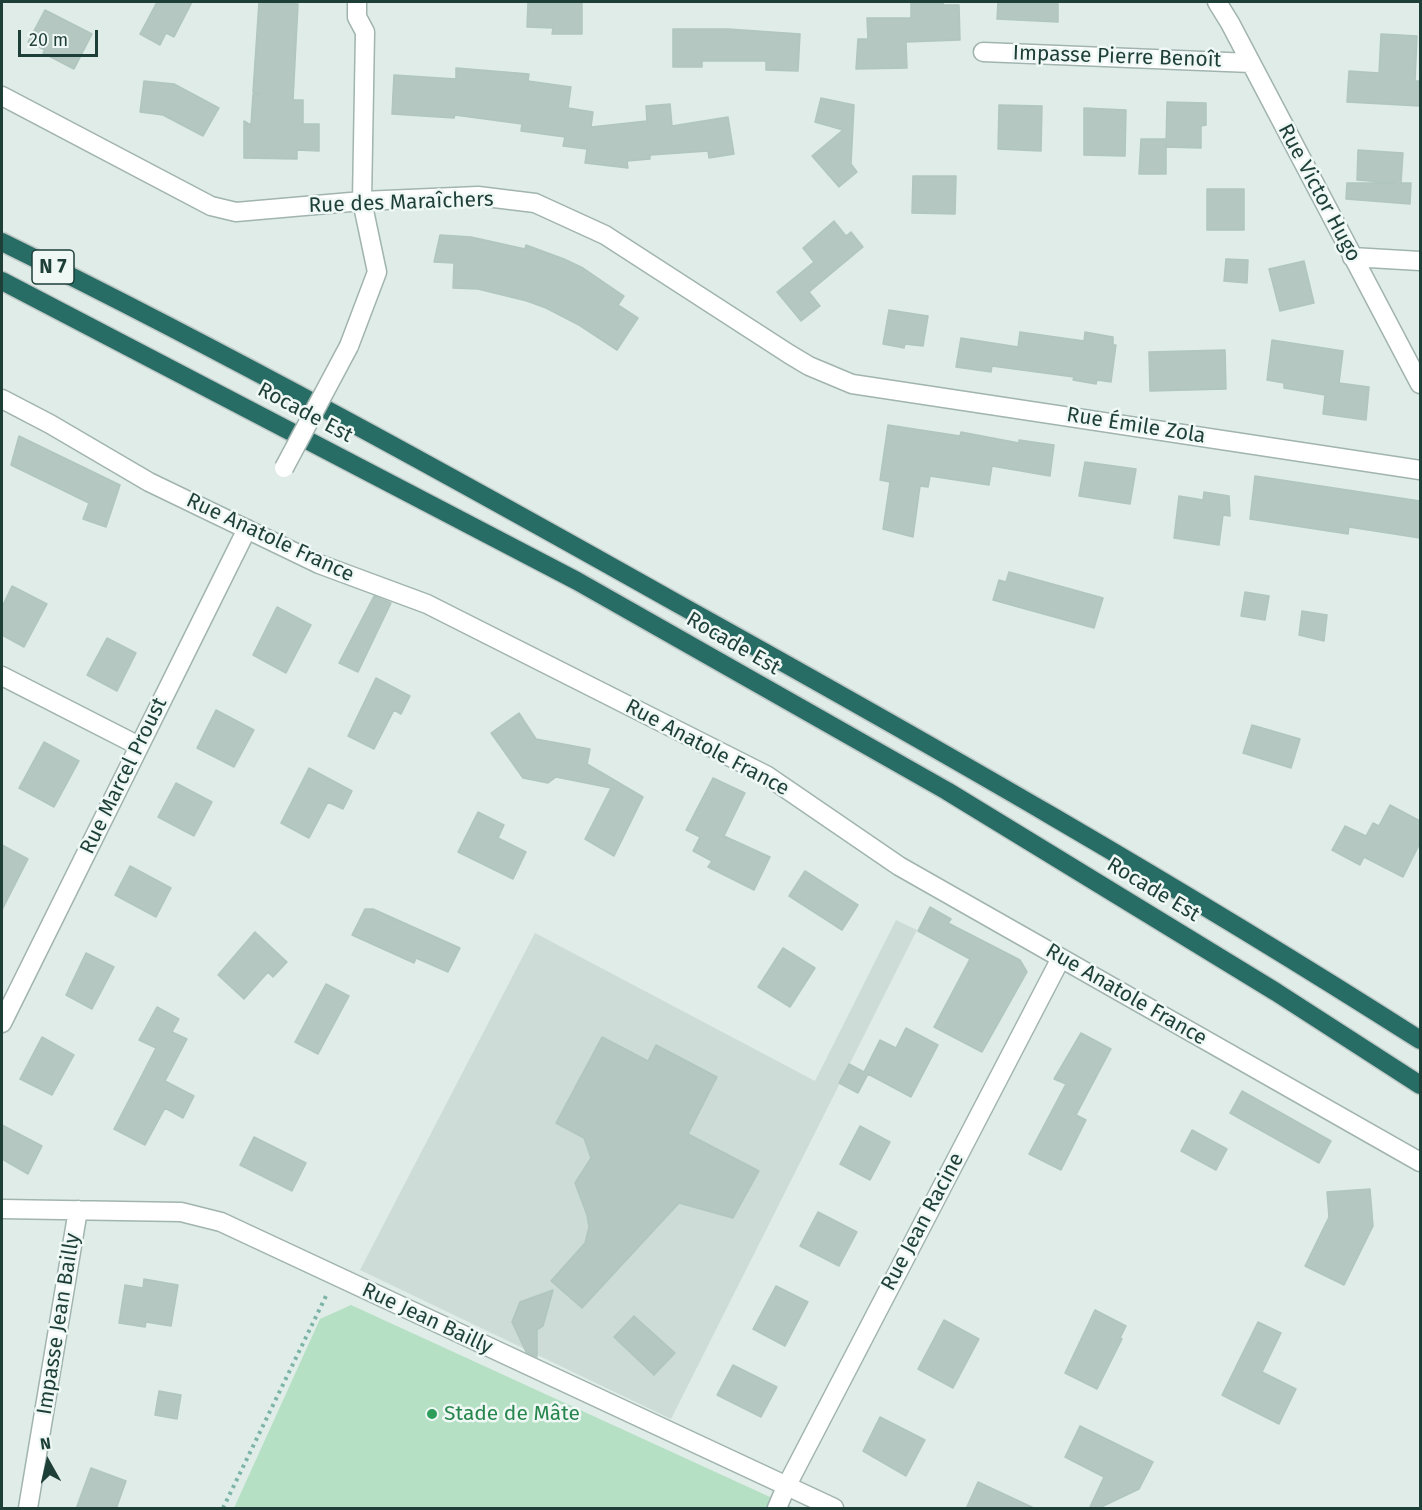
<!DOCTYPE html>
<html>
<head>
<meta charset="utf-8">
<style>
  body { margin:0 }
  #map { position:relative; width:1422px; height:1510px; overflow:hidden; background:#dfece7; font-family:"Fira Sans",sans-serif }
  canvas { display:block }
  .frame { position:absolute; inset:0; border:3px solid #1e3e38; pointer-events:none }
  .north { position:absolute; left:18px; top:1432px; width:60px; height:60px; -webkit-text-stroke:4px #eff8f5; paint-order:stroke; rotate:352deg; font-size:16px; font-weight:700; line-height:24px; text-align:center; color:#1e3e38 }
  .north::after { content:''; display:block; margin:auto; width:21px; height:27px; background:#1e3e38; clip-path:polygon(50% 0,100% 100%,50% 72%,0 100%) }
  .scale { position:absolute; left:18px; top:30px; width:80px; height:27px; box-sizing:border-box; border:3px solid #1e3e38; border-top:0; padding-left:8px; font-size:18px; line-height:21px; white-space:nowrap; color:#1e3e38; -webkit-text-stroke:4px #eff8f5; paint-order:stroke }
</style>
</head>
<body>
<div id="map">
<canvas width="1422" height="1510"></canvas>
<div class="frame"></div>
<div class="north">N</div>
<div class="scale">20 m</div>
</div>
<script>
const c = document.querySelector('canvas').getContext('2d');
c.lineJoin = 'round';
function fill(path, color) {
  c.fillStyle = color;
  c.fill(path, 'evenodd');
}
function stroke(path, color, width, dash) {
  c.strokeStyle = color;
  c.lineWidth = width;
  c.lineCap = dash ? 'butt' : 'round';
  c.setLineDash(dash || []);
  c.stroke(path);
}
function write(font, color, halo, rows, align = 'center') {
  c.font = font + ' "Fira Sans",sans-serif';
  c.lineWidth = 5;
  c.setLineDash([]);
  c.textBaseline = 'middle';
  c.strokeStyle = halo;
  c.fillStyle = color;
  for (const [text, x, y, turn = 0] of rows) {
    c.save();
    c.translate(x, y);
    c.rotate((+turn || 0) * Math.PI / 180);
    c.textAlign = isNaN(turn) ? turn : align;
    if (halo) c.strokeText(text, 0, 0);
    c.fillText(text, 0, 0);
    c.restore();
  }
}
fill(new Path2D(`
  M 896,920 L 917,930 L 671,1419 L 360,1270 L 535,933 L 815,1081 Z`), '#cddcd6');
fill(new Path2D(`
  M 351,1305 L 794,1508 L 234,1508 L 320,1319 Z`), '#b5e0c4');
const building = new Path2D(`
  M 157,2 L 192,2 L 174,37 L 166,33 L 160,45 L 140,34 Z
  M 259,2 L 298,4 L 293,100 L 303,100 L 303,124 L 319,124 L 319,151 L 297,150 L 297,159 L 244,158 L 244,121 L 251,125 L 253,94 L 259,94 L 253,92 Z
  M 528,2 L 582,2 L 582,34 L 552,34 L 553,28 L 527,27 Z
  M 911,2 L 943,2 L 943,5 L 959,5 L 960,40 L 906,42 L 907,68 L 856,69 L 858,39 L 868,39 L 867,18 L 911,18 Z
  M 998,2 L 1058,2 L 1058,22 L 997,19 Z
  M 45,10 L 92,34 L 74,69 L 43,53 L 45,50 L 28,42 Z
  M 673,29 L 728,29 L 800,34 L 798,71 L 766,70 L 766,61 L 702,61 L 702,67 L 673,67 Z
  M 1381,34 L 1417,36 L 1415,81 L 1420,81 L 1420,106 L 1347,102 L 1349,71 L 1379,73 Z
  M 456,68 L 529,74 L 528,81 L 571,87 L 568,108 L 593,112 L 591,127 L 647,121 L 646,106 L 670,104 L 672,126 L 728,117 L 734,154 L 709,158 L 708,151 L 650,155 L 650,159 L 627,161 L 628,168 L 585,163 L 587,149 L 563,146 L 565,137 L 521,131 L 522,124 L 455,115 L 454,118 L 392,114 L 394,75 L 456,79 Z
  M 144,81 L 174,84 L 219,108 L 203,136 L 163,115 L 140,112 Z
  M 821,98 L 854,105 L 851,164 L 857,172 L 839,187 L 812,156 L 843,130 L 815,122 Z
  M 1167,102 L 1206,103 L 1206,125 L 1201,126 L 1201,148 L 1166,147 Z
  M 999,105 L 1042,106 L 1041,151 L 998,149 Z
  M 1084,108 L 1126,110 L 1125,156 L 1084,155 Z
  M 1141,139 L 1166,139 L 1166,174 L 1139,174 Z
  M 1358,150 L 1403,153 L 1401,183 L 1411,183 L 1410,204 L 1346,199 L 1347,183 L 1395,183 L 1357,180 Z
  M 913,176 L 956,176 L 955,214 L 912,213 Z
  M 1207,189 L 1244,189 L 1244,230 L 1207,230 Z
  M 834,221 L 846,236 L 851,232 L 863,247 L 809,292 L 820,306 L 801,321 L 777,292 L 814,262 L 803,248 Z
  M 440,235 L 471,237 L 525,249 L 526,245 L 564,259 L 583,268 L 624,296 L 618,305 L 638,318 L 617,350 L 579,325 L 546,308 L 527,301 L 478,289 L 453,288 L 454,263 L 434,262 Z
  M 1226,259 L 1248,260 L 1247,283 L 1224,281 Z
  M 1304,261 L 1314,303 L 1280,311 L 1269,269 Z
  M 889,310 L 928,316 L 923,346 L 905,344 L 904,348 L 883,344 Z
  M 1020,332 L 1084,341 L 1085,332 L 1113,337 L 1113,345 L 1116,345 L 1111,382 L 1097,380 L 1096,384 L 1073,380 L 1074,377 L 992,366 L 991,372 L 956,367 L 961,338 L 1018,347 Z
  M 1272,340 L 1343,351 L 1339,383 L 1369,387 L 1366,420 L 1323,414 L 1325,395 L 1284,388 L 1284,383 L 1267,380 Z
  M 1225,350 L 1226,389 L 1150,391 L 1149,352 Z
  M 888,425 L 960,436 L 961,432 L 1019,443 L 1019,440 L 1054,445 L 1050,476 L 992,466 L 989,485 L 930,476 L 928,487 L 920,486 L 913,537 L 883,529 L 890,482 L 880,480 Z
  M 19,436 L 120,485 L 106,527 L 83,519 L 89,503 L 11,465 Z
  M 1085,462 L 1136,469 L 1130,504 L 1079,496 Z
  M 1255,476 L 1420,501 L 1420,538 L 1349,527 L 1348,534 L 1250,519 Z
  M 1204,492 L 1229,496 L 1230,516 L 1223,515 L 1219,545 L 1174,538 L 1179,496 L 1203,500 Z
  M 1009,572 L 1103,598 L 1094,628 L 993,600 L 999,580 L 1006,582 Z
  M 12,586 L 47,604 L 24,647 L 2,635 L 2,607 Z
  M 1245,592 L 1269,596 L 1265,620 L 1241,616 Z
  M 374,596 L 391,603 L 358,672 L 339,663 Z
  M 277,607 L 311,625 L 286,673 L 253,655 Z
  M 1302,611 L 1327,615 L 1324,641 L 1299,635 Z
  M 107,638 L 136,653 L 117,691 L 87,675 Z
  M 376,678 L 410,696 L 401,714 L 394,710 L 374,749 L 348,736 Z
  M 216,710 L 254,730 L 234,767 L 197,748 Z
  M 519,713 L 536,739 L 590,749 L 587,764 L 643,797 L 614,856 L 585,839 L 611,788 L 556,777 L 548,783 L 523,778 L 491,733 Z
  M 1252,725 L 1300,739 L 1291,768 L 1243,753 Z
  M 44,742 L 79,761 L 54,807 L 19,788 Z
  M 309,768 L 352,791 L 343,809 L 328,802 L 309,838 L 281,823 Z
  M 713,778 L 745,793 L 724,836 L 770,857 L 754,890 L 708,867 L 712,861 L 693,851 L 700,837 L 686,830 Z
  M 176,783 L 212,802 L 194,836 L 158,817 Z
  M 1390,805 L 1420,821 L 1420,843 L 1403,877 L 1364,857 L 1360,865 L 1332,850 L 1345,826 L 1366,836 L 1373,823 L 1379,826 Z
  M 478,812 L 504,825 L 498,838 L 526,852 L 513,879 L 458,852 Z
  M 2,845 L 28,859 L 2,910 Z
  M 130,866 L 171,888 L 156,917 L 115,895 Z
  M 805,871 L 858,905 L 842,930 L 789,896 Z
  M 930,907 L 951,919 L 948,923 L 1020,960 L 1027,972 L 982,1052 L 934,1027 L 970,959 L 918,931 Z
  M 365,909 L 373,909 L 460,948 L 448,972 L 416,958 L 414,963 L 352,935 Z
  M 255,932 L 287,962 L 273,977 L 268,972 L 244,999 L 218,975 Z
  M 783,948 L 815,968 L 790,1007 L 758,987 Z
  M 86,953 L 114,967 L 92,1009 L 66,995 Z
  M 326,984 L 349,996 L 318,1054 L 295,1042 Z
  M 157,1007 L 179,1019 L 172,1032 L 187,1039 L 165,1081 L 194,1096 L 183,1118 L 165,1108 L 145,1145 L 114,1129 L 156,1048 L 139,1040 Z
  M 906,1028 L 938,1045 L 911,1097 L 868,1074 L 858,1093 L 839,1083 L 849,1064 L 864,1072 L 880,1040 L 896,1048 Z
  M 1081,1033 L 1111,1049 L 1076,1115 L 1086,1120 L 1061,1170 L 1029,1154 L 1066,1084 L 1054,1079 Z
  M 42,1037 L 74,1055 L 52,1095 L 20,1079 Z
  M 602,1037 L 648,1061 L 656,1045 L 717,1077 L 688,1134 L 759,1171 L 733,1218 L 679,1203 L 582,1308 L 551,1281 L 585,1243 L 589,1227 L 587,1215 L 575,1183 L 591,1158 L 584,1138 L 556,1123 Z
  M 1242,1091 L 1331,1141 L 1319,1163 L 1230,1113 Z
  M 2,1125 L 42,1146 L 28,1174 L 2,1159 Z
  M 860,1126 L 890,1142 L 870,1180 L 840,1164 Z
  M 1192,1130 L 1227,1149 L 1216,1170 L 1181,1151 Z
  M 254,1137 L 306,1163 L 292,1191 L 240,1165 Z
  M 1370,1189 L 1373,1226 L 1344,1285 L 1305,1266 L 1329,1217 L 1327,1192 Z
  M 818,1212 L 857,1232 L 839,1266 L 800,1246 Z
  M 144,1279 L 178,1285 L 171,1326 L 146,1322 L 145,1327 L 119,1323 L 125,1285 L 143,1288 Z
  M 776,1286 L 808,1302 L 785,1346 L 753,1329 Z
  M 553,1290 L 543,1326 L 537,1330 L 537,1357 L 526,1352 L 512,1322 L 520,1302 Z
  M 1095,1310 L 1126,1326 L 1120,1338 L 1122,1339 L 1097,1389 L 1065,1373 Z
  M 634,1316 L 675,1353 L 654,1375 L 614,1337 Z
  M 944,1320 L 979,1339 L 953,1388 L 918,1369 Z
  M 1258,1322 L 1281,1333 L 1262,1372 L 1296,1389 L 1279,1424 L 1222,1395 Z
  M 733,1365 L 777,1387 L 761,1417 L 717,1395 Z
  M 159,1391 L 181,1395 L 177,1419 L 155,1415 Z
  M 880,1417 L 925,1440 L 906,1476 L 863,1451 Z
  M 1080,1426 L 1153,1462 L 1139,1489 L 1097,1509 L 1089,1509 L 1104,1477 L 1065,1457 Z
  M 91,1468 L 126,1481 L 116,1509 L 76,1509 Z
  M 978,1482 L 1036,1509 L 966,1509 Z`);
fill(building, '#b4c7c0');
stroke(building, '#b0c6bf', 1.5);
const minor = new Path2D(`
  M 1217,2 L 1230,23 L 1420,384
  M 983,52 L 1251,63
  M 2,96 L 211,206 L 236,212 L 362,201 L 478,196 L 535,203 L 605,235 L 789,354 L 809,366 L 852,384 L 1420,470
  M 1352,257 L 1420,261
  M 349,346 L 377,272 L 362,201 L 365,32 L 357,17 L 357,2
  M 2,399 L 50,424 L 149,482 L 319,564 L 427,604 L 766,775 L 899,866 L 1420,1162
  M 2,676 L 139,746
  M 2,1023 L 247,529
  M 2,1209 L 181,1212 L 221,1222 L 834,1508
  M 28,1508 L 78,1210
  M 777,1508 L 786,1487 L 1061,958`);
const highway = new Path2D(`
  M 2,242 C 232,355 456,479 680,605 C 930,744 1179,886 1420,1040
  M 2,281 L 577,581 L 947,791 L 1276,992 L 1420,1085`);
stroke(minor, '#a1b4af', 21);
stroke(highway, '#c0c9c7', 21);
stroke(new Path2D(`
  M 223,1508 L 326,1296`), '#7bb3a7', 4, [3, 4.5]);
stroke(minor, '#fff', 18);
stroke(highway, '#276d65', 18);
const minorBridge = new Path2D(`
  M 284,468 L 349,346`);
stroke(minorBridge, '#a1b4af', 21, []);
stroke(minorBridge, '#fff', 18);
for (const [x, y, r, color] of [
  [432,1414,6,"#2e9e5b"]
]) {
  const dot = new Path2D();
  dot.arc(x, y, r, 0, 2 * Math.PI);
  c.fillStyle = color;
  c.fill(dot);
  stroke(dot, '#eff8f5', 2);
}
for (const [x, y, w] of [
  [53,267,42]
]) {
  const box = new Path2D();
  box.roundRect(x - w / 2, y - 17, w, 34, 4.5);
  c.fillStyle = '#eff8f5';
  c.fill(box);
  stroke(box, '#1e3e38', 1.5);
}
write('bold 20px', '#1e3e38', null, [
  ["N 7",53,267]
]);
write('21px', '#1e3e38', '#eff8f5', [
  ["Impasse Pierre Benoît",1117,57,2],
  ["Rue Victor Hugo",1319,193,62],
  ["Rue des Maraîchers",401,203,-2],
  ["Rocade Est",305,413,28],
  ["Rue Émile Zola",1136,426,9],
  ["Rue Anatole France",270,538,25],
  ["Rocade Est",733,644,30],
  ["Rue Anatole France",707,748,28],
  ["Rue Marcel Proust",124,776,-64],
  ["Rocade Est",1153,890,31],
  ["Rue Anatole France",1126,995,30],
  ["Rue Jean Racine",923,1222,-62],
  ["Rue Jean Bailly",427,1319,25],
  ["Impasse Jean Bailly",59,1324,-81]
]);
write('21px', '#27864d', '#eff8f5', [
  ["Stade de Mâte",444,1414]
], 'left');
</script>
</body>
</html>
